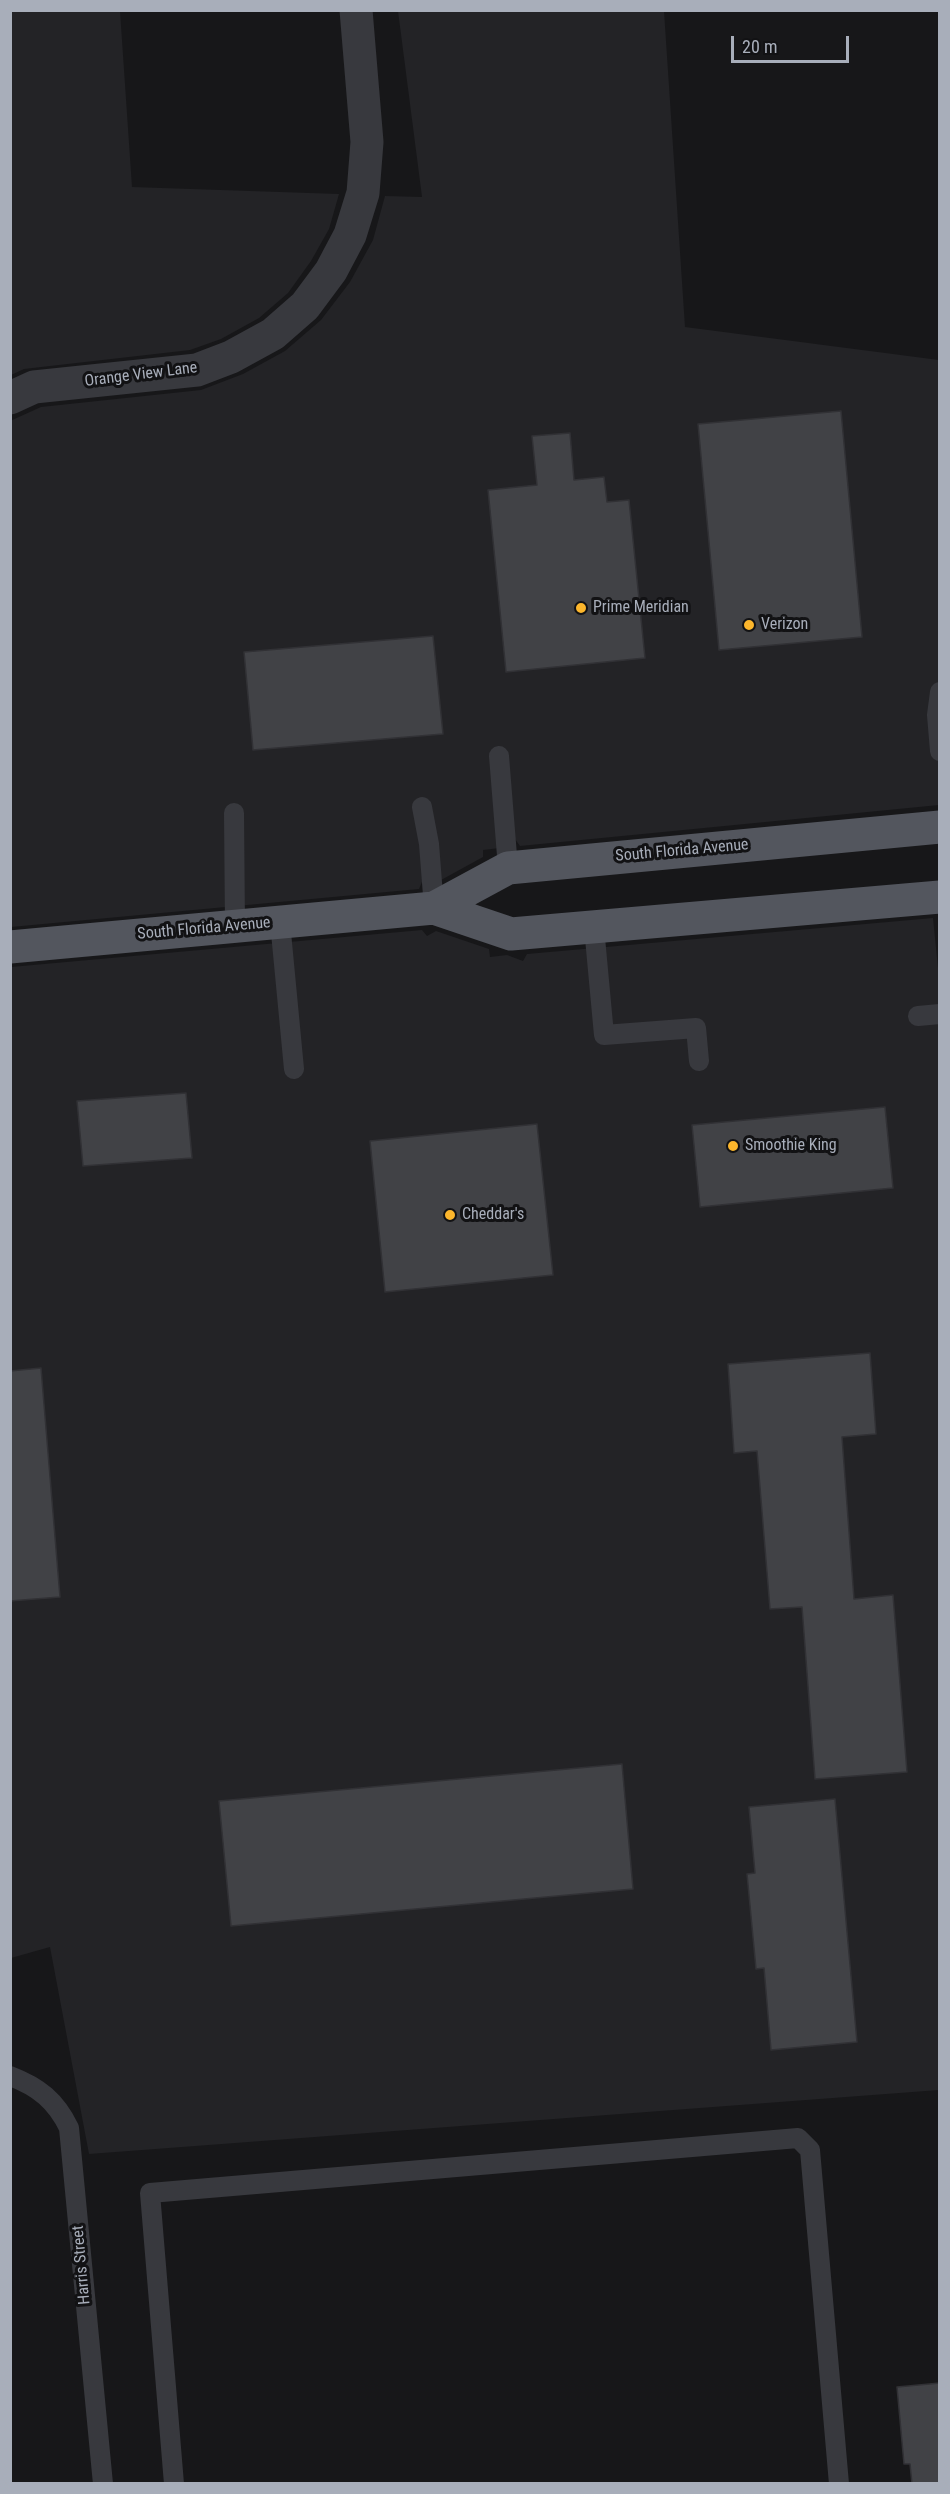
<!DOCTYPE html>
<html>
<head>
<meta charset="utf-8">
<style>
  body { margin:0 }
  #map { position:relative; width:950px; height:2494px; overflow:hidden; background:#171719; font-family:"Roboto Condensed",sans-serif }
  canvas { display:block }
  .frame { position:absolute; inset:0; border:12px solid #a8aeba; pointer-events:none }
  .scale { position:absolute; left:731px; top:36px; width:118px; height:27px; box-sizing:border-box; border:3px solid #a8aeba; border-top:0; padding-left:8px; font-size:18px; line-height:21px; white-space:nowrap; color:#a8aeba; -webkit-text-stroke:4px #121214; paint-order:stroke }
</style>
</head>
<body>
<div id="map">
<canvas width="950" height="2494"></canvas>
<div class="frame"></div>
<div class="scale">20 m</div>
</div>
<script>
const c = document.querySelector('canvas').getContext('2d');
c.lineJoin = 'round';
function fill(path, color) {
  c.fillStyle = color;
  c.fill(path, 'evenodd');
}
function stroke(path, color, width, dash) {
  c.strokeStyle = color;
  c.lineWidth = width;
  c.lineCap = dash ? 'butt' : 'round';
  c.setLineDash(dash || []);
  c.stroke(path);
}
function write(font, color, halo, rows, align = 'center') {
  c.font = font + ' "Roboto Condensed",sans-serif';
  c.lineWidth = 6;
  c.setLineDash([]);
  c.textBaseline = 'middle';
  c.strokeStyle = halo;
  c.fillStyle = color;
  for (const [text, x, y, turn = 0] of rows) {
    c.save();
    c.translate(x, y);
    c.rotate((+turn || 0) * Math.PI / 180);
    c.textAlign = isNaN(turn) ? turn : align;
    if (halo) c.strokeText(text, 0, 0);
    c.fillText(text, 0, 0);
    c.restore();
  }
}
fill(new Path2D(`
  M 10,11 L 120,11 L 132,187 L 339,194 L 329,229 L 311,261 L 288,293 L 259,318 L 221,339 L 190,350 L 24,369 L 11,375 Z
  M 398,11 L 664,11 L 685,327 L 939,360 L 939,805 L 520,846 L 515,839 L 500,848 L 483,850 L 483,857 L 432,885 L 422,882 L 419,889 L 11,927 L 10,421 L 41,407 L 201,390 L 243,374 L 285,351 L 321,320 L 350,282 L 373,240 L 385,196 L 422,197 Z
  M 933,918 L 940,988 L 939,2090 L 89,2154 L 50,1947 L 11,1958 L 11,967 L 422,930 L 427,936 L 436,931 L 489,949 L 490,957 L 507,955 L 523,961 L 527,954 Z`), '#232326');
const building = new Path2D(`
  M 841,411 L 862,637 L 719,650 L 698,424 Z
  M 570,433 L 574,480 L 604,477 L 607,502 L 629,500 L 645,658 L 506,672 L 488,490 L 537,485 L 532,436 Z
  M 433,636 L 443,734 L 253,750 L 244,652 Z
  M 186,1093 L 192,1158 L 83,1166 L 77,1101 Z
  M 885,1107 L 893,1188 L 700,1207 L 692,1125 Z
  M 537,1124 L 553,1275 L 385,1292 L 370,1141 Z
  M 870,1353 L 876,1434 L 842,1437 L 854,1599 L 893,1595 L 907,1772 L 815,1779 L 802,1607 L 770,1609 L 757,1451 L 734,1453 L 728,1364 Z
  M 41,1368 L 60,1597 L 10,1601 L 10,1371 Z
  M 622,1764 L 633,1889 L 231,1926 L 219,1801 Z
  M 835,1799 L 857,2042 L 771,2050 L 764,1968 L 756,1969 L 747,1874 L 755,1873 L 749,1807 Z
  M 940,2383 L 940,2484 L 912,2484 L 910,2464 L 904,2464 L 897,2387 Z`);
fill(building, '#414246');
stroke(building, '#313135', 1.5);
stroke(new Path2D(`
  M 940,692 L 937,715 L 940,751
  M 499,756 L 508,868
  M 422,807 L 429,844 L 434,908
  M 234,813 L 235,926
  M 280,922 L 294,1069
  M 594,927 L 604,1035 L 696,1028 L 699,1061
  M 918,1016 L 940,1014
  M 10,2076 C 39,2087 56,2101 69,2128 L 103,2484
  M 174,2484 L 150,2193 L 798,2138 L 810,2150 L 839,2484`), '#38393e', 20);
stroke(new Path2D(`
  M 10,398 L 34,387 L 197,370 L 231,357 L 273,334 L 305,306 L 331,271 L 350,235 L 363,193 L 367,142 L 356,10`), '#38393e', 33);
stroke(new Path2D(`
  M 434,908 L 511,934 L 940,897
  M 10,947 L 434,908 L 508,868 L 940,827`), '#53565e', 33);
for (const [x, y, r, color] of [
  [581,608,6,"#fcb62c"],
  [749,625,6,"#fcb62c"],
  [733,1146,6,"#fcb62c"],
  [450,1215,6,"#fcb62c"]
]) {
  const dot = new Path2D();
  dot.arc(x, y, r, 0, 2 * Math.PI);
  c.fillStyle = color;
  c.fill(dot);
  stroke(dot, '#121214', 2);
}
write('16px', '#a8aeba', '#121214', [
  ["Orange View Lane",141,375,-7],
  ["South Florida Avenue",682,851,-5],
  ["South Florida Avenue",204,929,-5],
  ["Harris Street",82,2265,-95]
]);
write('16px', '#a8aeba', '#121214', [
  ["Prime Meridian",593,608],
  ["Verizon",761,625],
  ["Smoothie King",745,1146],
  ["Cheddar's",462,1215]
], 'left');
</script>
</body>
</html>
